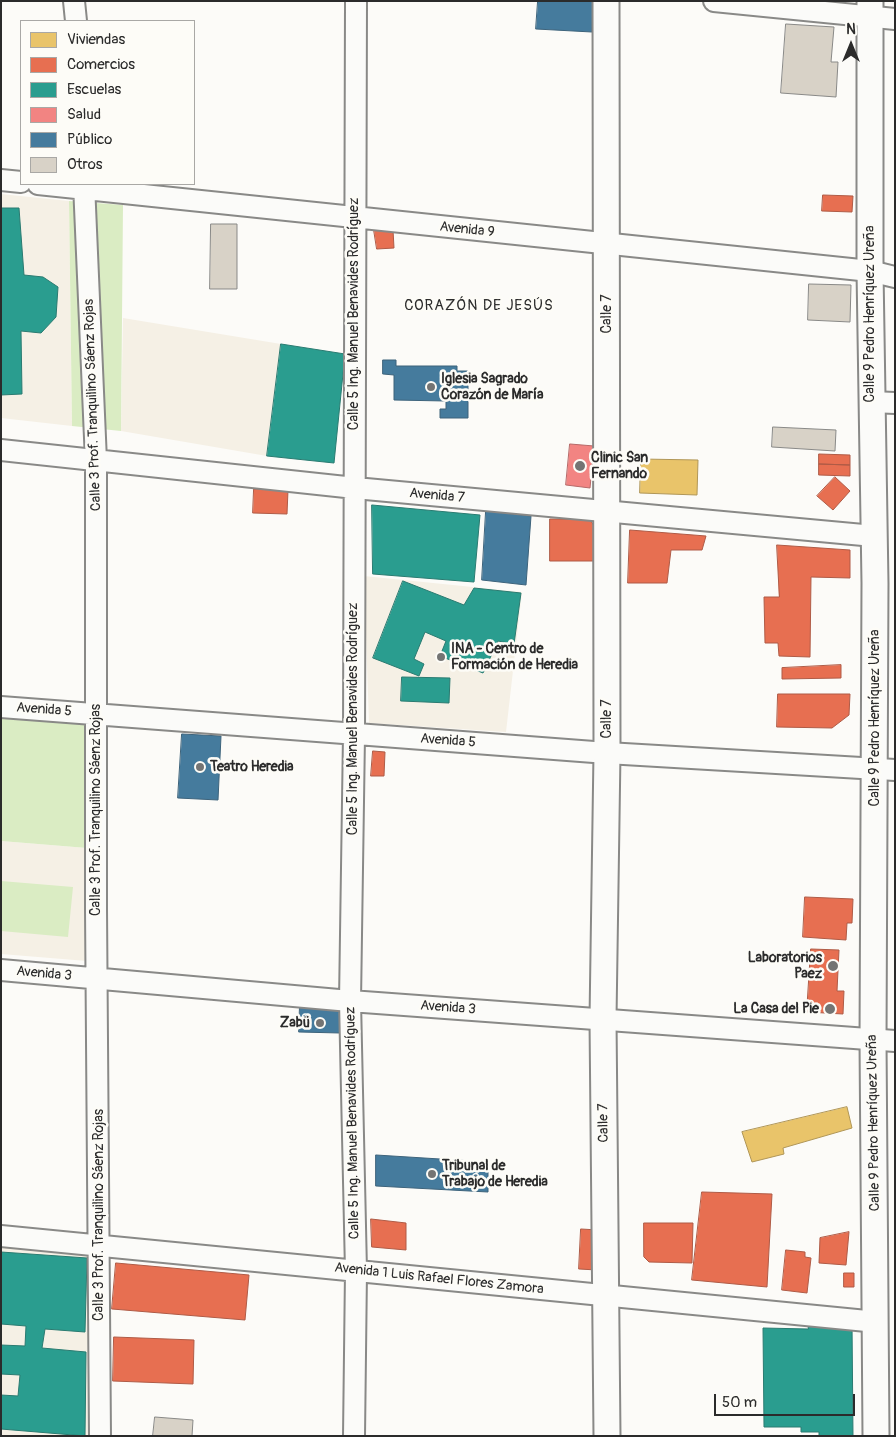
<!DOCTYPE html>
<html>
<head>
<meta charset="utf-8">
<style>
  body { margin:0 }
  #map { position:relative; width:896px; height:1437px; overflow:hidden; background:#fcfbf8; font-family:Pangolin,sans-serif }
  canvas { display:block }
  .frame { position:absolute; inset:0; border:2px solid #2b2b2b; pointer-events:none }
  .legend { position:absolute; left:20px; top:20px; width:175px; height:165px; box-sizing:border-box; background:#fdfcf7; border:1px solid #a9a8a5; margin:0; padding:6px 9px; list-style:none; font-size:15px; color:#2b2b2b }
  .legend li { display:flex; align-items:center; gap:10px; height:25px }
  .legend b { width:25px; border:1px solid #a9a8a5 }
  .north { position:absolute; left:826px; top:20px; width:50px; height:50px; -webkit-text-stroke:4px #fdfcf7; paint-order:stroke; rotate:0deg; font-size:14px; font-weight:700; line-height:20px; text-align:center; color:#2b2b2b }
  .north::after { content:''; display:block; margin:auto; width:18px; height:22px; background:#2b2b2b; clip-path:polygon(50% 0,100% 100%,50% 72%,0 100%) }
  .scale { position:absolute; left:714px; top:1394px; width:141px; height:22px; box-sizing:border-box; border:2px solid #2b2b2b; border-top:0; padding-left:6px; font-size:15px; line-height:18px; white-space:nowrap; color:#2b2b2b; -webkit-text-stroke:4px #fdfcf7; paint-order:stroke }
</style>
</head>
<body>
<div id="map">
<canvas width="896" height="1437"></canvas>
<div class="frame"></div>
<ul class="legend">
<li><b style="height:14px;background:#e9c46a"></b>Viviendas</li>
<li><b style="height:14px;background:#e76f51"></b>Comercios</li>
<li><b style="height:14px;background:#2a9d8f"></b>Escuelas</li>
<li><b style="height:14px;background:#f28482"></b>Salud</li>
<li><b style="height:14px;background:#457b9d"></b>Público</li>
<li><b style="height:14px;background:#d8d2c7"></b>Otros</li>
</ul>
<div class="north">N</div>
<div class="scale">50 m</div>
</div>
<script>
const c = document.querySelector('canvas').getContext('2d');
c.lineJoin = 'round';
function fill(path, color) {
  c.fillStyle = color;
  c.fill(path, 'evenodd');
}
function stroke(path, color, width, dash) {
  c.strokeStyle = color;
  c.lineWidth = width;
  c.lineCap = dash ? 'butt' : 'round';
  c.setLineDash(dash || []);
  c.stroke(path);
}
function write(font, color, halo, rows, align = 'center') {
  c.font = font + ' Pangolin,sans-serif';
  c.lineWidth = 5;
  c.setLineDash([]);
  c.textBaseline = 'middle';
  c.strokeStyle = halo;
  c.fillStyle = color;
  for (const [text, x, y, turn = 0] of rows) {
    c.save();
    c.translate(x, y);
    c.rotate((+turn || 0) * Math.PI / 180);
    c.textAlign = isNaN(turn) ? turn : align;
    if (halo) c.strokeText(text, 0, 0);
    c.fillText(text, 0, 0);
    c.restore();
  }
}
fill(new Path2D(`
  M 1,194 L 69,201 L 72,426 L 1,418 Z
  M 123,318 L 281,344 L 267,456 L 121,431 Z
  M 364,576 L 522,592 L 506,732 L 369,723 Z
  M 1,841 L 87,848 L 87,961 L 1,954 Z
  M 1,1246 L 91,1255 L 88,1436 L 1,1436 Z`), '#f5f0e5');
fill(new Path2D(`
  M 69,201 L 123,205 L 121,431 L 72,426 Z
  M 1,713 L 88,720 L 87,848 L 1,841 Z
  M 1,881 L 73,887 L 68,937 L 1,931 Z`), '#daecc3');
const homes = new Path2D(`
  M 641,459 L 698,460 L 697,495 L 640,493 Z
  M 847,1107 L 852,1128 L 783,1148 L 784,1154 L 752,1162 L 742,1132 Z`);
fill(homes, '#e9c46a');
stroke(homes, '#b09657', 1);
const shops = new Path2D(`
  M 823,195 L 853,196 L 852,212 L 822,211 Z
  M 374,230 L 393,230 L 394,248 L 377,249 Z
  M 819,454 L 850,455 L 850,465 L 819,464 Z
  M 819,464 L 850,465 L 850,476 L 819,475 Z
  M 835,477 L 850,491 L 833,510 L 817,496 Z
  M 254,489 L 288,490 L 287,514 L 253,513 Z
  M 550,519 L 590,519 L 595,528 L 595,561 L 550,561 Z
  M 630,530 L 706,536 L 702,550 L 671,550 L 667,583 L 628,583 Z
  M 777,545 L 850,550 L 850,578 L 811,577 L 810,657 L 779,656 L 778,643 L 765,643 L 764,597 L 779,597 Z
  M 841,665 L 841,678 L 782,679 L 782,668 Z
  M 778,694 L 850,694 L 849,715 L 832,728 L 777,727 Z
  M 373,751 L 385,752 L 384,776 L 371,776 Z
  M 805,897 L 853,899 L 852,923 L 847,923 L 846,940 L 803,937 Z
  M 811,949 L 839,950 L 837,991 L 844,991 L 843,1014 L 807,1012 Z
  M 702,1192 L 772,1194 L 767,1287 L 692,1280 Z
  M 371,1219 L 406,1223 L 406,1250 L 372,1247 Z
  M 644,1223 L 693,1223 L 692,1263 L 649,1262 L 644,1257 Z
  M 581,1229 L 598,1230 L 597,1270 L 579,1269 Z
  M 849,1232 L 846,1265 L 819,1263 L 820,1238 Z
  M 786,1250 L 805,1252 L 805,1257 L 811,1258 L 807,1293 L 782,1290 Z
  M 116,1263 L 249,1275 L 245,1320 L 112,1309 Z
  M 844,1273 L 854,1273 L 854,1287 L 844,1287 Z
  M 114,1337 L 194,1340 L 193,1384 L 113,1381 Z`);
fill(shops, '#e76f51');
stroke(shops, '#af5b46', 1);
const schools = new Path2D(`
  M 1,208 L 19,208 L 24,275 L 43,277 L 58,287 L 56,317 L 41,333 L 21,331 L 22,394 L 1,395 Z
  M 281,344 L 345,354 L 334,463 L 267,456 Z
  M 372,505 L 480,515 L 474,582 L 373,574 Z
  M 403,581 L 464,605 L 474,588 L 521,593 L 514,644 L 498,641 L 483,673 L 440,656 L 446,641 L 425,632 L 414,659 L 424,664 L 419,676 L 373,658 Z
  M 402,677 L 450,678 L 449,703 L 401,701 Z
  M 1,1252 L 87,1258 L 85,1332 L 45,1329 L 42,1348 L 86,1352 L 85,1436 L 1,1429 L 1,1395 L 18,1396 L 20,1375 L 1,1374 L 1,1345 L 25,1346 L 26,1326 L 1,1324 Z
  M 808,1323 L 852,1323 L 853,1436 L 819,1436 L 819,1432 L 801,1432 L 801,1427 L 764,1427 L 763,1328 L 808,1329 Z`);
fill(schools, '#2a9d8f');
stroke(schools, '#2a7b71', 1);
const health = new Path2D(`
  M 570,444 L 594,446 L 590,488 L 566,485 Z`);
fill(health, '#f28482');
stroke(health, '#b66968', 1);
const public = new Path2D(`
  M 538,1 L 593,1 L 592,32 L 536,29 Z
  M 383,360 L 396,360 L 396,366 L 457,366 L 457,371 L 468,371 L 468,418 L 440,418 L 440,409 L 446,409 L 446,401 L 394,400 L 394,375 L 383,374 Z
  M 486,511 L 531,516 L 526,585 L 482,580 Z
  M 182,734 L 221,736 L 218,800 L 178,798 Z
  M 300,1004 L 336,1007 L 341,1014 L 340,1033 L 299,1032 Z
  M 376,1155 L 488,1162 L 488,1192 L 376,1186 Z`);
fill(public, '#457b9d');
stroke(public, '#3d637b', 1);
const building = new Path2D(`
  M 786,24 L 834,27 L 831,62 L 838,62 L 836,97 L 781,93 Z
  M 211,224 L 237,224 L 237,289 L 210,289 Z
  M 809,284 L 851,285 L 850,322 L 808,320 Z
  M 773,427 L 836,430 L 835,451 L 772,447 Z
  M 155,1417 L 193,1420 L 192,1436 L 153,1436 Z`);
fill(building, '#d8d2c7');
stroke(building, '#898987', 1);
const minor = new Path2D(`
  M 74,1 L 76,21
  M 714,1 L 895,19
  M 1,180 L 21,182
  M 38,184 L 870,271 L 895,277
  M 84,184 L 96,461 L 96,909 L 100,1436
  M 871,402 L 895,403
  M 1,450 L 355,488 L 874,536
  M 1,707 L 607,753 L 895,770
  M 1,970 L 350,1001 L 895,1041
  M 1,1236 L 877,1322
  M 354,1436 L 356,1271 L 350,1001 L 354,735 L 356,1`);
const major = new Path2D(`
  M 606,1 L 607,753 L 603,1019 L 607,1436
  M 870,1 L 870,271 L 875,583 L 873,1040 L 876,1436`);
stroke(minor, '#898987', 24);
stroke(major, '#898987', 29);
stroke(minor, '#fbfbf9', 20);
stroke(major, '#fbfbf9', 25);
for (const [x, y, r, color] of [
  [431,387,5,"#747473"],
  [580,466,6,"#747473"],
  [441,657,5,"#747473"],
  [200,767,5,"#747473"],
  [833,966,6,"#747473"],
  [830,1009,6,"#747473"],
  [320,1023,5,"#747473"],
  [432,1174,5,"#747473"]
]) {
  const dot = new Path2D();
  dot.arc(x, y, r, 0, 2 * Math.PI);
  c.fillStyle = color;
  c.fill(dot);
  stroke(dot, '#fdfcf7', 2);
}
write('14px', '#2b2b2b', '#fdfcf7', [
  ["Avenida 9",467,230,6],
  ["Calle 5 Ing. Manuel Benavides Rodríguez",354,314,-90],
  ["Calle 7",607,314,-90],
  ["Calle 9 Pedro Henríquez Ureña",870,314,-90],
  ["Calle 3 Prof. Tranquilino Sáenz Rojas",93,405,-92],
  ["Avenida 7",437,496,5],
  ["Avenida 5",44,710,4],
  ["Calle 9 Pedro Henríquez Ureña",875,718,-90],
  ["Calle 5 Ing. Manuel Benavides Rodríguez",353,719,-90],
  ["Calle 7",607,719,-90],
  ["Avenida 5",448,741,4],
  ["Calle 3 Prof. Tranquilino Sáenz Rojas",96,810,-90],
  ["Avenida 3",44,974,5],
  ["Avenida 3",448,1008,4],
  ["Calle 5 Ing. Manuel Benavides Rodríguez",353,1123,-91],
  ["Calle 7",604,1123,-91],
  ["Calle 9 Pedro Henríquez Ureña",874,1123,-91],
  ["Calle 3 Prof. Tranquilino Sáenz Rojas",99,1215,-90],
  ["Avenida 1 Luis Rafael Flores Zamora",439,1279,6]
]);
write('bold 14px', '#2b2b2b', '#fdfcf7', [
  ["Iglesia Sagrado",441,379],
  ["Corazón de María",441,395],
  ["Clinic San",591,458],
  ["Fernando",591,474],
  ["INA - Centro de",451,649],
  ["Formación de Heredia",451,665],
  ["Teatro Heredia",210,767],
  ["Laboratorios",822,958,"right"],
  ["Paez",822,974,"right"],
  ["La Casa del Pie",819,1009,"right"],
  ["Zabü",310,1023,"right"],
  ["Tribunal de",442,1166],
  ["Trabajo de Heredia",442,1182]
], 'left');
c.letterSpacing = '1px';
write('15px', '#2b2b2b', '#fdfcf7', [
  ["CORAZÓN DE JESÚS",479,306]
]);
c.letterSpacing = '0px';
</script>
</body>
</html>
